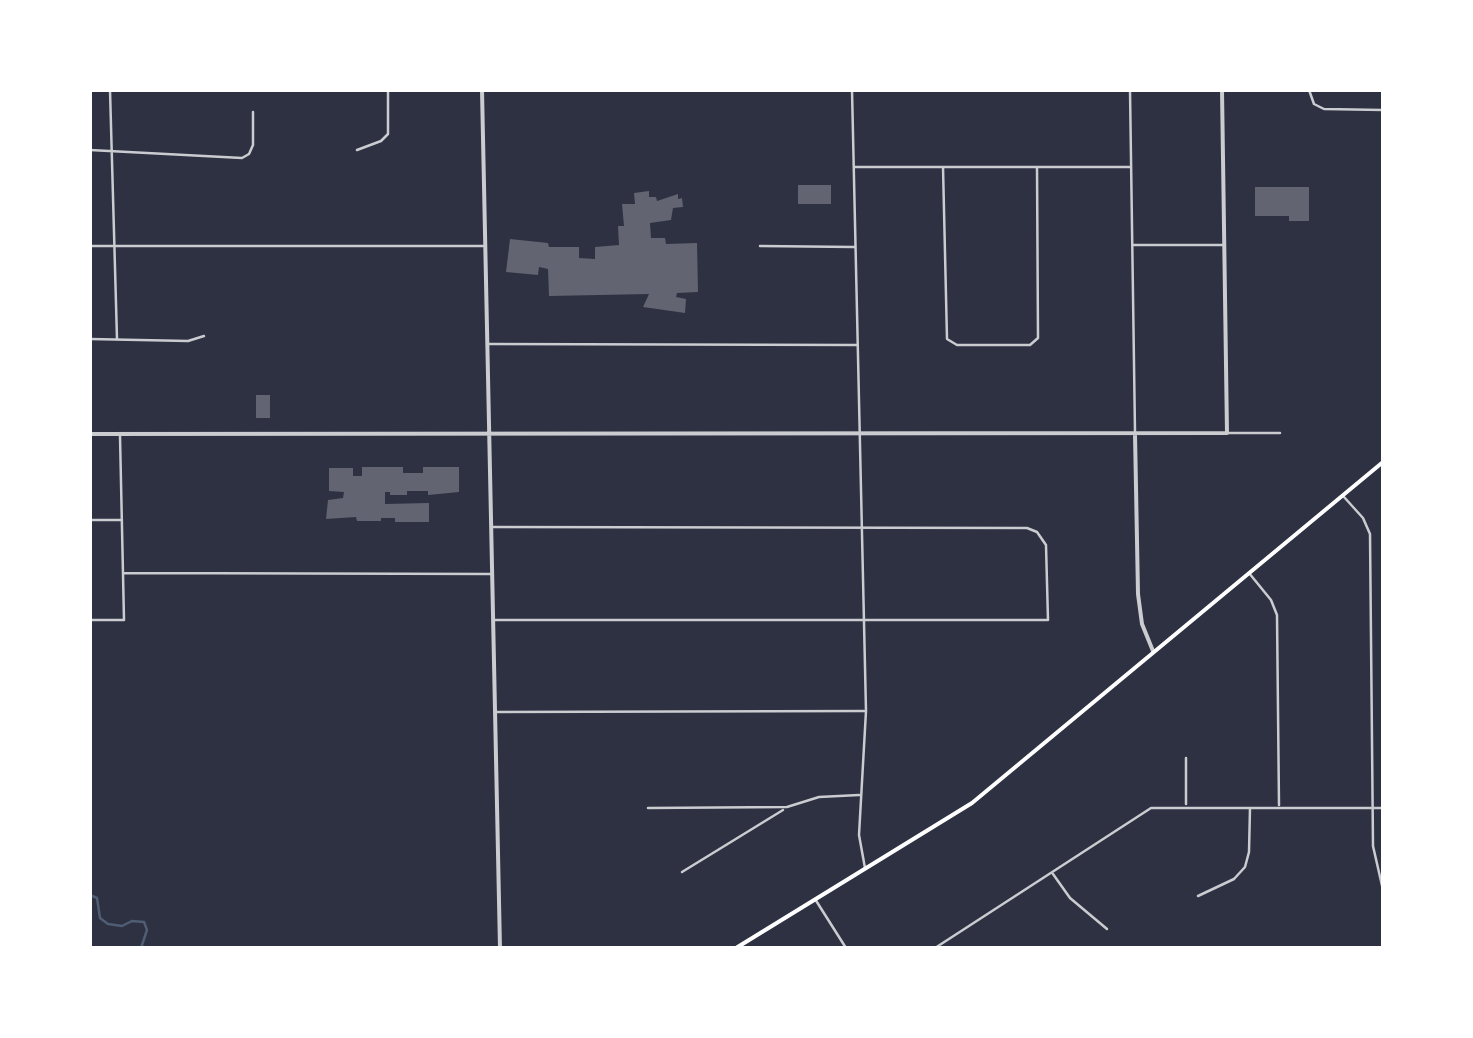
<!DOCTYPE html>
<style>
body{margin:0}
#map{position:relative;width:1473px;height:1038px;overflow:hidden;background:#2d3142;font-family:Jost,sans-serif}
canvas{display:block}
.frame{position:absolute;inset:0;border:92px solid #fff;pointer-events:none}
</style>
<div id="map">
<canvas width="1473" height="1038"></canvas>
<div class="frame"></div>
</div>
<script>
const context = document.querySelector('canvas').getContext('2d');
context.lineJoin = 'round';
function toPath(rows) {
  const path = new Path2D();
  for (const r of rows) {
    path.moveTo(r[0], r[1]);
    for (let i = 2; i < r.length; i += 2) path.lineTo(r[i], r[i + 1]);
  }
  return path;
}
function strokePath(path, color, width, dash) {
  context.strokeStyle = color;
  context.lineWidth = width;
  context.lineCap = dash ? 'butt' : 'round';
  context.setLineDash(dash || []);
  context.stroke(path);
}
function fill(path, color) {
  context.fillStyle = color;
  context.fill(path, 'evenodd');
}
strokePath(toPath([
 [90,895,97,898,100,918,108,924,122,926,132,921,144,922,147,930,141,948]
]), '#4f5d75', 2.5);
fill(toPath([
 [798,185,831,185,831,204,798,204],
 [1255,187,1309,187,1309,221,1289,221,1289,216,1255,216],
 [649,191,649,197,656,197,657,201,678,194,678,199,682,198,683,207,673,208,671,220,650,223,651,238,665,238,666,244,697,243,698,292,677,293,676,297,686,299,685,313,643,307,649,294,549,296,548,269,539,267,538,275,506,272,510,239,548,243,549,247,579,247,579,258,595,259,595,247,619,245,618,226,624,226,622,204,635,204,634,193],
 [256,395,270,395,270,418,256,418],
 [362,467,403,467,403,473,423,473,423,467,459,467,459,492,428,495,428,491,407,491,407,495,390,495,390,492,385,492,385,504,429,503,429,522,395,522,395,518,381,518,381,521,357,521,356,517,326,519,328,500,343,498,344,492,329,491,329,468,353,468,353,476,362,476]
]), '#626471');
strokePath(toPath([
 [110,90,117,339],
 [852,90,866,711,859,835,865,868],
 [1130,90,1135,432],
 [1309,90,1314,104,1324,109,1383,110],
 [90,150,242,158,249,154,253,145,253,112],
 [357,150,381,141,388,134,388,90],
 [854,167,1129,167],
 [943,167,947,339,957,345,1030,345,1038,338,1037,167],
 [1134,245,1224,245],
 [90,246,483,246],
 [760,246,854,247],
 [90,339,188,341,204,336],
 [489,344,856,345],
 [1227,433,1280,433],
 [1344,497,1363,518,1370,534,1373,846,1383,890],
 [90,520,122,520],
 [493,527,1027,528,1037,532,1046,545,1048,620,494,620],
 [124,573,492,574],
 [1249,573,1271,600,1277,615,1279,805],
 [90,620,124,620,120,436],
 [497,712,864,711],
 [1186,804,1186,758],
 [648,808,787,807,819,797,859,795],
 [682,872,783,810],
 [1053,874,1070,898,1107,929],
 [1198,896,1234,879,1245,867,1249,852,1250,808],
 [815,899,846,948],
 [935,948,1151,808,1383,808]
]), '#caccd0', 2.5);
strokePath(toPath([
 [482,90,500,948],
 [90,434,1227,433,1222,90],
 [1135,434,1138,594,1142,624,1153,651]
]), '#caccd0', 4);
strokePath(toPath([
 [736,948,972,803,1383,462]
]), '#fff', 4);
</script>
